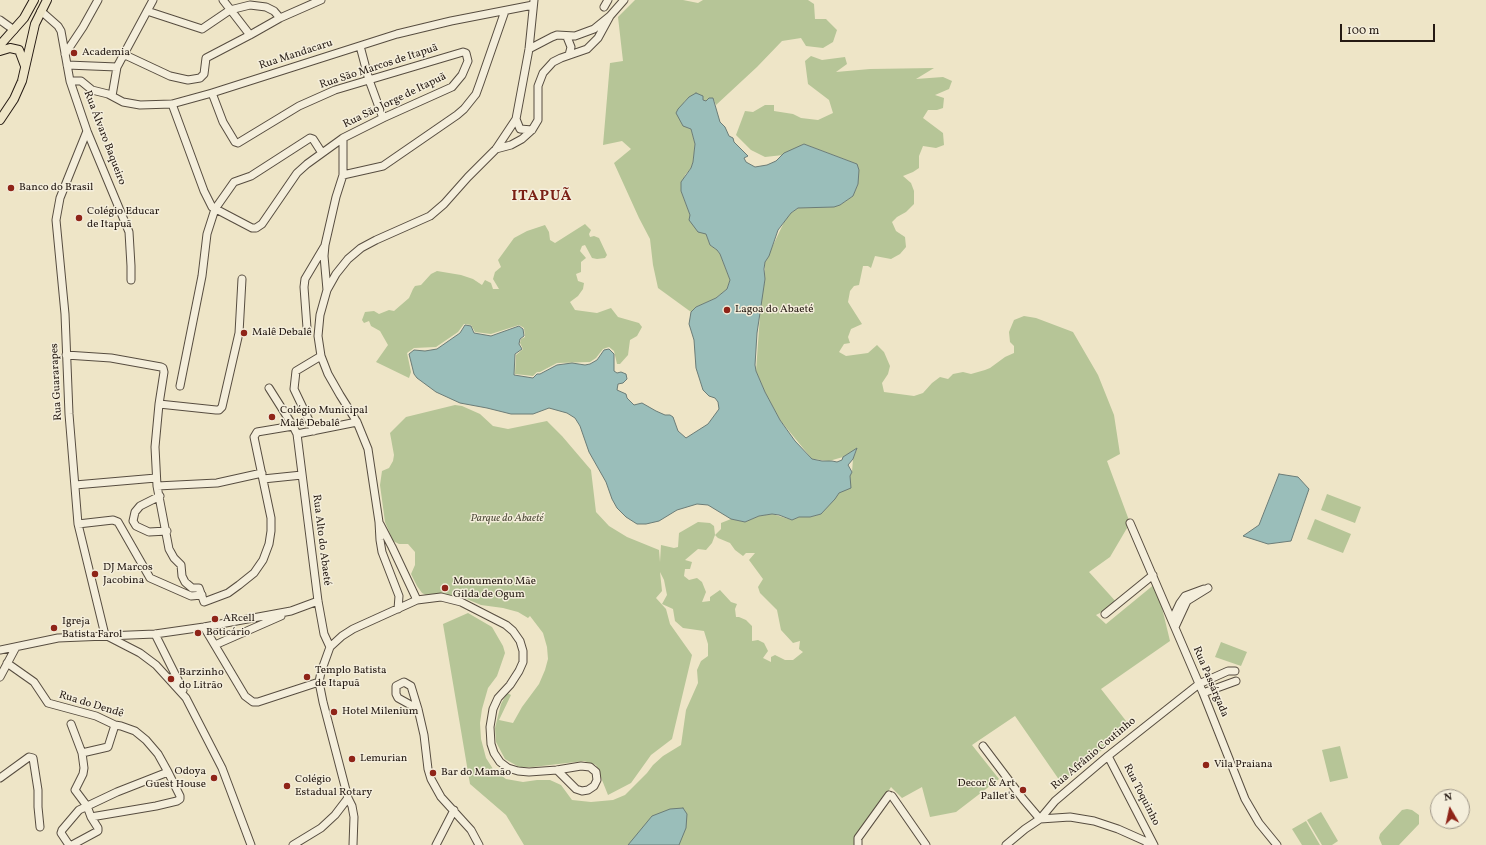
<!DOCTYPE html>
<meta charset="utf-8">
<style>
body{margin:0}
#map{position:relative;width:1486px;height:845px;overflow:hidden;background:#eee5c7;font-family:Vollkorn,serif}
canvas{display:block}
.north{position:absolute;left:1430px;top:789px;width:40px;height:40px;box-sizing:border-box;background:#f4eedb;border:1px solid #a1998b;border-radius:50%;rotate:351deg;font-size:11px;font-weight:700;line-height:16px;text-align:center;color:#251a13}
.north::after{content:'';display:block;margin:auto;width:14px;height:18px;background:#8f2418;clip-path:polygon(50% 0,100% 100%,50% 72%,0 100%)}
.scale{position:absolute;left:1340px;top:24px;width:95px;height:18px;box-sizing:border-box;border:2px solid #251a13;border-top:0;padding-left:5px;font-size:12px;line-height:14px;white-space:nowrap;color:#251a13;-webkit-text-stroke:3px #f4eedb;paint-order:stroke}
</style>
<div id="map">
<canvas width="1486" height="845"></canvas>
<div class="north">N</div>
<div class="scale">100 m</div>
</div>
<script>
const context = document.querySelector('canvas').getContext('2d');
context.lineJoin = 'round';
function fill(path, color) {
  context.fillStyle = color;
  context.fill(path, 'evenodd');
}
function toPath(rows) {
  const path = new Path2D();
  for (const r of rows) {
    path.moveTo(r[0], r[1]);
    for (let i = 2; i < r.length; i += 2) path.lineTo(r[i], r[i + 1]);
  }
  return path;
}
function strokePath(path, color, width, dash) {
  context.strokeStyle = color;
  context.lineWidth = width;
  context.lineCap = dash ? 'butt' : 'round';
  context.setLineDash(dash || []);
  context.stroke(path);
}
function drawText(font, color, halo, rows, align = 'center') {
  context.font = font + ' Vollkorn,serif';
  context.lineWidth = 3;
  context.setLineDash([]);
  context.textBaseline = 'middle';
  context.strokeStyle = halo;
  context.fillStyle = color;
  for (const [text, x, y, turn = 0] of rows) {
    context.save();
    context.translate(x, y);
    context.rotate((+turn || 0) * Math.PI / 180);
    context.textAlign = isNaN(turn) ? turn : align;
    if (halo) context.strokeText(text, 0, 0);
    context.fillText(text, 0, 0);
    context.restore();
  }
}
fill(toPath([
 [635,0,683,0,698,3,703,0,808,0,814,4,815,19,826,19,837,30,833,42,823,48,806,46,801,38,782,41,757,67,716,105,713,98,706,101,703,100,703,96,689,97,684,102,686,126,691,129,695,144,693,162,691,168,685,175,681,191,690,215,706,234,710,245,717,250,720,254,730,280,727,289,716,298,696,307,691,312,658,288,653,265,650,239,639,218,614,163,631,149,622,141,603,145,610,63,623,61,618,17],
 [811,56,822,60,845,57,847,64,836,72,870,69,934,68,916,79,943,77,952,81,949,89,935,95,944,98,943,108,937,110,928,110,923,118,943,133,944,145,936,148,923,146,919,156,919,168,913,172,903,176,911,183,914,191,914,204,906,212,897,217,892,222,896,231,905,237,906,247,900,254,891,259,875,256,871,268,868,266,863,266,859,285,854,286,850,291,848,302,862,324,851,329,848,337,850,343,844,344,839,352,846,356,868,353,877,345,884,352,890,366,888,374,882,383,884,392,914,396,923,393,932,383,940,377,948,379,953,374,963,372,971,374,985,370,990,368,1005,357,1014,353,1014,346,1010,342,1009,332,1014,320,1024,316,1036,318,1073,332,1098,375,1114,415,1120,454,1107,461,1130,523,1110,557,1089,572,1118,604,1096,615,1106,624,1156,583,1170,641,1101,689,1130,726,1062,784,1015,716,972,745,999,779,956,812,930,817,922,787,902,798,891,787,858,838,858,845,524,845,506,815,470,784,443,624,468,613,492,627,503,646,505,653,497,676,488,688,482,709,480,723,481,739,486,758,493,769,506,779,523,782,537,780,550,780,561,785,572,800,591,802,613,800,625,795,647,773,653,765,663,756,681,745,686,710,698,683,697,670,701,661,708,656,708,644,704,631,683,628,675,621,673,609,662,604,667,595,664,580,660,572,662,591,656,598,666,609,670,624,692,655,672,739,651,755,631,783,608,795,596,765,584,761,533,767,519,767,505,759,496,742,495,728,501,704,507,693,511,695,499,720,513,723,522,707,539,684,545,670,548,659,547,647,543,633,530,616,528,618,518,612,503,608,481,605,457,595,426,595,422,593,417,586,411,574,415,565,415,552,408,544,399,544,393,541,385,522,380,485,382,471,389,468,393,461,394,455,390,433,406,417,455,405,462,406,480,414,493,426,508,429,547,421,562,436,591,470,596,512,609,526,627,537,659,550,660,562,661,545,674,548,678,547,679,533,698,522,710,523,714,526,715,535,721,529,721,523,731,519,745,522,759,516,772,514,792,520,799,517,810,517,821,514,834,499,852,472,853,459,857,449,843,457,829,461,812,459,780,420,765,392,756,371,761,301,765,279,765,262,786,218,791,213,798,208,840,205,853,196,858,184,857,164,804,144,783,155,765,157,751,150,736,135,745,111,753,112,765,105,774,105,774,111,793,114,801,118,818,120,833,113,829,100,808,84,805,61],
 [715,535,718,538,730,543,735,550,743,556,746,553,755,553,749,560,763,579,758,587,760,593,777,610,781,630,793,643,800,641,799,649,803,652,793,660,785,660,775,655,771,657,771,662,763,658,768,651,764,643,758,640,752,641,752,626,746,620,739,617,736,617,735,609,737,604,731,602,720,590,710,597,710,601,702,602,706,592,702,582,697,578,689,580,684,576,685,569,690,569,692,562,685,560,698,549,706,550,712,543],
 [585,224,591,230,589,234,590,237,594,236,599,238,607,255,605,258,597,259,592,258,585,245,582,246,580,251,586,258,581,262,581,272,576,274,578,281,584,283,583,289,578,296,570,302,575,310,597,313,611,308,618,317,639,323,642,327,637,336,630,340,628,355,620,364,617,364,614,351,609,347,603,349,596,358,590,362,557,363,540,372,537,372,533,376,515,374,516,355,523,349,520,343,521,339,525,337,524,328,519,325,491,334,475,332,471,325,464,324,458,332,436,347,414,348,407,353,411,372,409,378,376,362,388,345,380,331,371,326,369,321,364,323,362,320,365,312,374,311,379,314,389,310,394,311,409,298,413,289,415,286,421,285,431,274,437,271,461,275,473,279,482,285,485,280,491,283,493,289,499,289,493,279,495,272,501,267,498,260,514,238,527,231,545,225,549,232,550,240,555,243],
 [1327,494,1361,507,1355,523,1321,510],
 [1315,519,1351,534,1343,553,1307,539],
 [1221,642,1247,652,1241,666,1215,657],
 [1340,746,1348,778,1330,782,1322,750],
 [1407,809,1412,810,1419,815,1419,824,1399,845,1382,845,1379,838,1380,834,1402,810],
 [1321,812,1338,841,1332,845,1322,845,1307,820],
 [1306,821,1320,845,1302,845,1292,829]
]), '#b6c597');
const water = toPath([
 [696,93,703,96,703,100,706,101,709,98,713,98,720,122,725,127,729,136,733,138,734,142,748,156,744,158,746,162,755,167,767,165,776,161,784,153,804,144,857,164,859,170,858,184,853,196,840,205,834,207,798,208,791,213,778,230,769,256,765,262,764,269,765,279,757,333,755,365,756,371,765,392,780,420,795,441,812,459,822,461,832,461,837,462,842,460,843,457,857,448,853,459,848,465,852,472,850,476,851,488,839,493,835,499,821,514,810,517,799,517,792,520,779,515,772,514,759,516,745,522,731,519,708,505,697,504,677,510,659,521,646,524,637,524,626,517,617,508,612,499,606,482,589,452,580,426,575,418,567,413,549,408,533,414,511,414,487,408,460,403,436,392,417,378,414,374,409,354,414,350,425,351,437,349,460,333,465,325,471,326,474,333,491,336,519,326,523,329,524,336,520,339,519,344,522,349,515,354,514,375,533,378,537,374,540,374,557,365,572,363,585,365,590,364,597,360,604,350,609,349,614,354,614,371,617,373,621,372,626,374,627,379,623,383,618,384,617,390,626,394,627,398,634,405,642,403,656,411,665,415,670,415,673,417,678,431,686,438,708,424,719,409,718,402,715,398,709,396,703,390,696,368,694,340,689,324,691,312,696,307,716,298,727,289,730,280,720,254,717,250,710,245,706,234,698,232,689,220,690,215,681,191,681,182,691,168,693,162,695,144,691,129,683,126,676,113,678,109,689,97,696,93],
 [1279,474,1298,477,1309,489,1291,541,1268,544,1243,536,1259,525,1279,474],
 [683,808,687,814,686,828,679,845,628,845,652,816,670,809,683,808]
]);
fill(water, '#9abeba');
strokePath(water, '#6b7c77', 1);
const minor = toPath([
 [223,0,250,35],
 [604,7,608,0],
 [41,11,58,26,61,31,70,81,87,131,129,232,131,266,131,280],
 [147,11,202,29,230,10,250,5,266,7,274,11,280,18],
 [0,20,14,30],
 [567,37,571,47,569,55],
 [360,46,369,80,383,118],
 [529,49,552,37,557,35,575,36,594,29,610,16,624,0],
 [65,54,83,27,98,0],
 [123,54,170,76,188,80,200,78,204,74,206,58,250,35,280,18,321,0],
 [67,65,117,67],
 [70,81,81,81,92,90,108,94,123,102,140,105,172,104,212,93,397,34,451,21,533,5],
 [112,96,117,67,153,0],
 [172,104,204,191,212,207,252,228,256,228,262,224,297,173,307,164,343,138,383,118,452,87,462,75,468,61,466,53,463,52,335,90,299,106,238,143,235,142,223,122,212,93],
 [516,119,520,129,532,130],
 [87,131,60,198,56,220,65,314,69,414,78,524,105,635],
 [496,149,511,145,522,139,532,130,538,120,538,86,543,73,553,62,561,58,587,49,598,38,610,16],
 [343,175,383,166,457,115,464,109,476,94,480,83,505,11],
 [327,290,324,256,325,245,336,197,343,175,343,138],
 [307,328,304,287,305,279,324,247],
 [66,355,111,358,161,367,163,368,164,372,159,404,155,447,157,486,169,549,174,558,181,565,182,576,185,582,192,588,199,588,204,602,228,593,239,585,254,573,263,560,269,544,271,531,271,518,254,437,257,432,293,426,297,434,318,601,324,634,330,647],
 [180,386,202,276,207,234,215,209,234,182,251,176,310,138,313,139,322,153],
 [269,388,293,426],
 [159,404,216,410,219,410,222,407,239,333,242,279],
 [314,431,294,389,296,371,321,356],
 [297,434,357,422],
 [263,479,302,475],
 [75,485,156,478],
 [157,486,217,483,262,473],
 [160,496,140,506,135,512,133,521,136,526,149,532,167,531],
 [1130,523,1203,693,1245,799,1259,823,1277,845],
 [78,524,113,520,118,522,150,578,191,596,202,595],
 [380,524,392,547,417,600],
 [398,609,399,596,382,552,380,540,379,522,368,449,357,422,340,395,328,374,321,356,318,336,320,315,327,290,336,274,348,259,361,248,376,240,430,216,444,204,468,177,496,149,516,119,529,49,534,0],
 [1105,614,1153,575],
 [1172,620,1180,603,1185,596,1204,589],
 [204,627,245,696,253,702,258,702,319,682],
 [1175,627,1187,601,1208,588],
 [155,634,183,690],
 [107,636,140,653,156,665,186,698,222,768,251,845],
 [215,645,281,616],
 [0,650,58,638,155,634,204,627,291,611,318,601],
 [7,663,34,682,48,703,96,716,115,725,121,726,135,731,146,740,158,754,168,772,180,796,180,799,177,801,156,806,91,817,87,806,75,790,83,774,84,768,82,753,71,724],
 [0,677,16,647],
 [1203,693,1236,681],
 [418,709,398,698,396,694,396,686,404,682,411,686,418,709,424,735,428,769,431,779,441,797,471,830,479,845],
 [983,746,1023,799,1040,819],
 [82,753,108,747,115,725],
 [1108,756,1154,845],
 [0,778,29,757,33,758,38,790,38,807,40,827],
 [892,796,926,845],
 [1040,819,1070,817,1094,821,1118,829,1145,841,1149,845],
 [69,845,61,833,62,830,79,810,117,792,168,772],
 [72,845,98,831,98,828,91,817],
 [293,845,321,828,335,815,348,798],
 [353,845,354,817,352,806,348,798,323,702,319,682,321,672,330,647,342,636,353,629,417,600,441,597,461,602,506,625,513,631,520,641,523,651,523,662,519,671,510,685,498,698,493,709,490,727,491,744,494,753,500,762,508,768,518,771,529,772,557,770,581,766,590,767,596,772,597,780,594,786,588,790,582,791,576,789,557,770],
 [436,845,454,810],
 [858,845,858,838,889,795],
 [1006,845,1025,829,1040,819,1055,801,1108,756,1199,684,1228,671,1235,671]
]);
const major = toPath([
 [0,45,24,18,34,0],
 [0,51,10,48,19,50,25,66],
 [0,120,14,99,22,81,35,24,47,0]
]);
strokePath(minor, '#574d40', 9);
strokePath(major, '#251a13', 10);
strokePath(minor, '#f4eedb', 7);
strokePath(major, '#eee5c7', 8);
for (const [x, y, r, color] of [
 [74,53,4,"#8f2418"],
 [11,188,4,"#8f2418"],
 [79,218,4,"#8f2418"],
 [727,310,4,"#8f2418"],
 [244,333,4,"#8f2418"],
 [272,417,4,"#8f2418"],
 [95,574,4,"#8f2418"],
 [445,588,4,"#8f2418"],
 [215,619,4,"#8f2418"],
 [54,628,4,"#8f2418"],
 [198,633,4,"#8f2418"],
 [307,677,4,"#8f2418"],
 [171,679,4,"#8f2418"],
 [334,712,4,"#8f2418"],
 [352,759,4,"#8f2418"],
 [1206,765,4,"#8f2418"],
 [433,773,4,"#8f2418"],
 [214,778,4,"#8f2418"],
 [287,786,4,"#8f2418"],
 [1023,790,4,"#8f2418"]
]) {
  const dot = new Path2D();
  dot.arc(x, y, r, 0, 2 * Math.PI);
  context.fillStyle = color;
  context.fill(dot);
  strokePath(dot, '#f4eedb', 1.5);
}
drawText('11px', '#251a13', '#f4eedb', [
 ["Academia",82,53],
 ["Banco do Brasil",19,188],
 ["Colégio Educar",87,212],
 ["de Itapuã",87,225],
 ["Lagoa do Abaeté",735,310],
 ["Malê Debalê",252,333],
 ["Colégio Municipal",280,411],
 ["Malê Debalê",280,424],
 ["DJ Marcos",103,568],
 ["Jacobina",103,581],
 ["Monumento Mãe",453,582],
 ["Gilda de Ogum",453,595],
 ["ARcell",223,619],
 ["Igreja",62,622],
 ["Batista Farol",62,635],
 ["Boticário",206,633],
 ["Templo Batista",315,671],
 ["de Itapuã",315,684],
 ["Barzinho",179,673],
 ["do Litrão",179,686],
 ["Hotel Milenium",342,712],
 ["Lemurian",360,759],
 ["Vila Praiana",1214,765],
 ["Odoya",206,772,"right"],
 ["Guest House",206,785,"right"],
 ["Bar do Mamão",441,773],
 ["Colégio",295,780],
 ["Estadual Rotary",295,793],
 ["Decor & Art",1015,784,"right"],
 ["Pallet's",1015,797,"right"]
], 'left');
drawText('11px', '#251a13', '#f4eedb', [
 ["Rua Mandacaru",296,55,-18],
 ["Rua São Marcos de Itapuã",379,67,-18],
 ["Rua São Jorge de Itapuã",395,101,-26],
 ["Rua Álvaro Baqueiro",104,138,69],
 ["Rua Guararapes",57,382,-93],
 ["Rua Alto do Abaeté",321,540,83],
 ["Rua Passárgada",1210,682,67],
 ["Rua do Dendê",91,705,17],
 ["Rua Afrânio Coutinho",1094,754,-40],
 ["Rua Toquinho",1141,795,63]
]);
drawText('italic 11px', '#504d3b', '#f4eedb', [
 ["Parque do Abaeté",507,519]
]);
context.letterSpacing = '1px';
drawText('bold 15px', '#7a1f14', '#f4eedb', [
 ["ITAPUÃ",542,197]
]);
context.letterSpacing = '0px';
</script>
